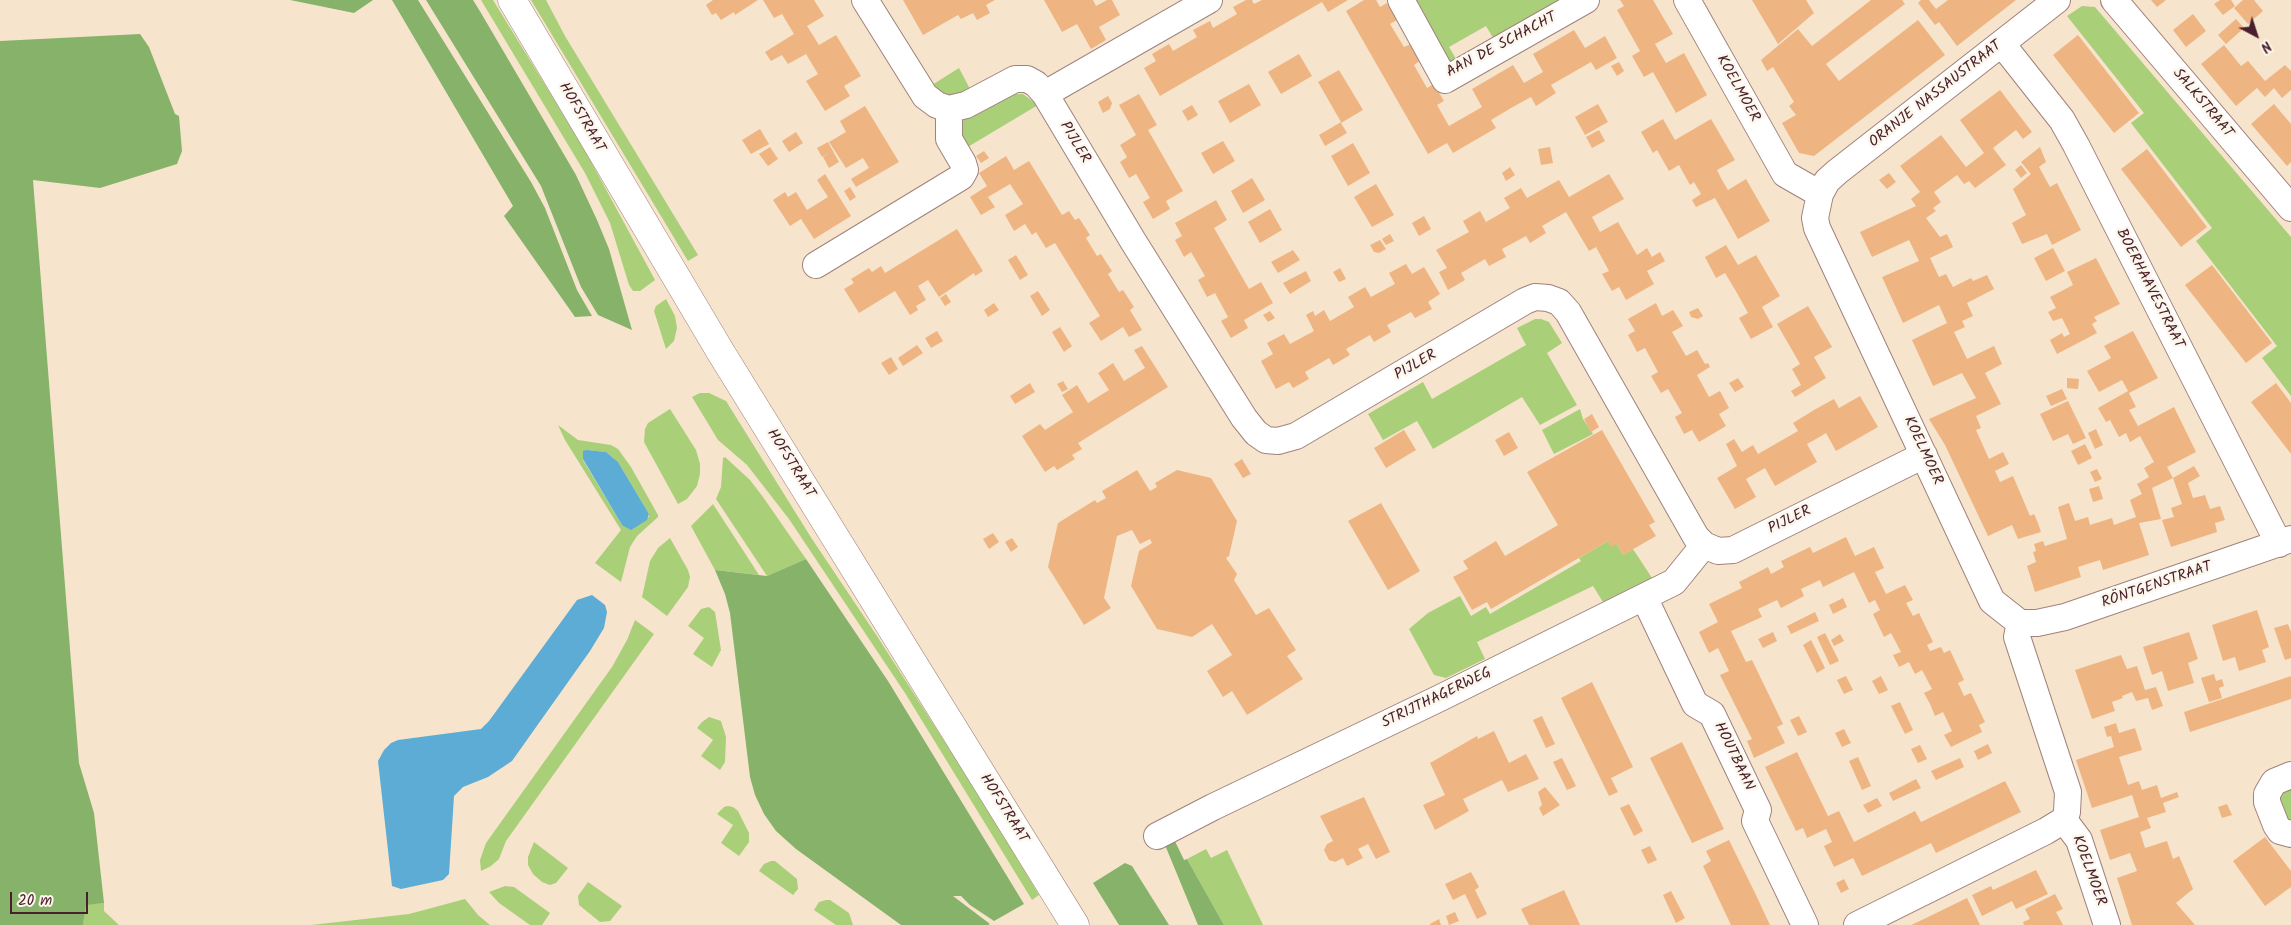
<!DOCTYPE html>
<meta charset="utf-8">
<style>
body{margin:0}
#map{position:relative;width:2291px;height:925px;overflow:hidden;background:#f7e4cd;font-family:Kalam,sans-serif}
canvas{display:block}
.north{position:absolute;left:2231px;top:10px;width:50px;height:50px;-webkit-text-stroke:4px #fbf7ec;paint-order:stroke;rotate:140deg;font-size:14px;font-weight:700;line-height:20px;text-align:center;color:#4a1f2b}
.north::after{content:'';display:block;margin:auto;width:18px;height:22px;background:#4a1f2b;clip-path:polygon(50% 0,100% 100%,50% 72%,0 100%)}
.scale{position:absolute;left:10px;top:892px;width:78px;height:22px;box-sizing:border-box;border:2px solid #4a1f2b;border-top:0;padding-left:6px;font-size:15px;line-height:18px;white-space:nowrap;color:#4a1f2b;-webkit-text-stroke:4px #fbf7ec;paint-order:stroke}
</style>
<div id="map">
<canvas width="2291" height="925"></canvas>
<div class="north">N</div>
<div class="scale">20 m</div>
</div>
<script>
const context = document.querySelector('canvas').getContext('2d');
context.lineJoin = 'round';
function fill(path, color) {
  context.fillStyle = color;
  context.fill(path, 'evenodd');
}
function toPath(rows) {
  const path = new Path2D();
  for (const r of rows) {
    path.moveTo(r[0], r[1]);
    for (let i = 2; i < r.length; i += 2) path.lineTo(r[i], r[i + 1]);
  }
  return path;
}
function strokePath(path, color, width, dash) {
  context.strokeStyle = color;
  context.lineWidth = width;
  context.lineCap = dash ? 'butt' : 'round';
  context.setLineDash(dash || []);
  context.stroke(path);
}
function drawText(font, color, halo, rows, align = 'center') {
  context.font = font + ' Kalam,sans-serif';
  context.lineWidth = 5;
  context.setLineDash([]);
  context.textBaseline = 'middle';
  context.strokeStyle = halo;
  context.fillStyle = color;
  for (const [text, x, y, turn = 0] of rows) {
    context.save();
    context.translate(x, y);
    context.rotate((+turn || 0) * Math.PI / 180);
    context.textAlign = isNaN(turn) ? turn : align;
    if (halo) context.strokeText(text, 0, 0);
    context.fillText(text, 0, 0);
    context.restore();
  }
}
fill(toPath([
 [481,0,493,0,582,145,655,280,640,291,633,291,629,285,610,223,585,173],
 [531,0,546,0,565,36,698,255,688,261],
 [1409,0,1570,0,1496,43,1486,26,1449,47,1459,64,1448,70],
 [2082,6,2095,7,2291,237,2291,396,2262,358,2277,346,2196,241,2212,228,2131,123,2144,113,2067,16],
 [959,68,970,89,960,94,949,95,943,94,932,85],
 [1012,94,1023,94,1038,105,966,148,957,134,960,118],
 [666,299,675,316,677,328,674,341,666,349,654,311,656,306],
 [1535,319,1541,319,1549,322,1562,343,1547,353,1577,405,1540,425,1522,397,1433,449,1417,421,1383,440,1368,414,1423,382,1432,399,1526,345,1517,328],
 [700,393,709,393,726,401,812,539,877,636,989,811,1039,895,1032,900,905,693,789,519,747,465,718,440,692,397],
 [670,409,696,450,700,464,700,474,697,486,687,499,678,504,644,442,645,429,648,423],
 [1580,409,1583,419,1593,434,1554,454,1542,430],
 [558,425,578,440,611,445,618,449,631,467,658,515,658,517,637,536,630,547,621,582,595,563,621,530,565,440],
 [587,450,606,452,618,462,649,514,649,517,622,525,583,460],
 [725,457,750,480,763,497,806,559,767,576,716,499,721,487,723,458],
 [713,504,759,575,715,570,691,526],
 [670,538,688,570,690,577,688,587,667,616,642,597,650,561,658,548],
 [1608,541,1617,544,1623,555,1633,549,1652,578,1603,602,1593,586,1477,642,1485,659,1446,678,1434,675,1409,629,1428,613,1460,596,1471,616,1486,607,1490,614,1581,561,1579,558],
 [709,607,715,612,721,650,712,667,693,654,704,638,688,626,701,609],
 [635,620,654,634,506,841,499,859,491,866,481,871,480,860,486,843,612,667,627,640],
 [709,717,721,721,726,737,725,762,720,770,701,756,713,740,697,728,702,722],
 [2291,784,2291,823,2288,822,2277,793],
 [728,806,733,807,738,811,749,833,749,842,739,856,721,843,733,825,717,814,724,807],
 [534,842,568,868,556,883,550,885,542,882,533,874,528,865,528,857],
 [1206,849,1211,858,1227,850,1263,925,1224,925,1187,859],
 [771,861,775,861,797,879,798,889,793,895,759,871,764,864],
 [588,882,622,906,610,921,600,922,579,905,578,896],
 [505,886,514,887,550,913,542,925,530,925,499,903,489,892],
 [465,899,478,915,490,925,311,925,409,914],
 [826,900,830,900,849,913,853,925,836,925,814,910,819,902],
 [104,903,104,911,119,925,83,925,85,904]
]), '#a9cf79');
fill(toPath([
 [290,0,373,0,354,13],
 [392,0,418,0,531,182,545,208,577,290,592,316,575,317,504,216,513,206],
 [426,0,473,0,481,13,576,175,597,220,609,249,632,330,598,315,581,287,541,186],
 [140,34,149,47,175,114,179,116,182,151,177,164,100,188,33,180,79,763,94,813,104,903,86,905,83,925,0,925,0,41],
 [806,559,888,681,1024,904,994,921,970,905,961,896,953,896,990,924,988,925,901,925,796,849,776,831,764,814,755,795,750,777,730,613,725,594,715,570,767,576],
 [1171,833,1184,860,1187,859,1224,925,1198,925,1165,845],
 [1125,863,1132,866,1169,925,1119,925,1093,883]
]), '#86b269');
fill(toPath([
 [587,450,606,452,618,462,649,514,647,520,631,530,622,525,583,459,583,451],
 [592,595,605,605,607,612,604,628,590,651,512,761,488,777,463,787,454,796,449,874,443,880,401,889,392,886,378,761,384,750,391,743,398,740,481,729,489,721,577,600]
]), '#5cacd6');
fill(toPath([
 [713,0,758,0,735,15,734,12,721,20,716,13,712,15,706,5],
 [763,0,814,0,824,16,807,26,819,45,836,35,861,76,844,86,850,96,825,111,806,81,818,74,806,54,788,64,782,55,771,61,765,52,794,34,782,14,774,18],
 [903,0,995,0,986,5,990,13,977,20,973,13,961,19,958,15,923,35],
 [1044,0,1093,0,1096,6,1107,0,1112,0,1120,15,1099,27,1106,40,1091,49,1077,24,1062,32],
 [1246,0,1252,0,1254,4,1262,0,1348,0,1328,12,1322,2,1160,96,1144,68,1156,61,1152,54,1169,44,1173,51,1197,37,1193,30,1210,21,1213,28,1237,14,1233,7],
 [1364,0,1376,0,1380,7,1387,3,1397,20,1390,24,1404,47,1411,44,1421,60,1414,65,1427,88,1434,84,1444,101,1437,105,1449,126,1482,107,1472,89,1513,65,1524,83,1543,72,1533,54,1574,30,1585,48,1605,36,1617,58,1596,70,1591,62,1551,85,1556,93,1536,106,1531,97,1511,108,1491,120,1496,128,1453,153,1447,143,1428,154,1346,11],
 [1620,0,1653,0,1673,34,1655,44,1666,63,1684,53,1707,95,1676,113,1653,72,1644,77,1632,56,1640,51,1617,10,1624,6],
 [1752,0,1806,0,1814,13,1778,44],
 [1871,0,1902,0,1905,4,1826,64,1839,81,1918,20,1945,55,1814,156,1799,153,1782,123,1796,115,1789,106,1794,102,1773,67,1767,71,1761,60,1798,29,1812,46],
 [1921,0,1929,0,1936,9,1948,0,2016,0,1957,46,1939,22,1935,25,1918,3],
 [2151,0,2166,0,2157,7],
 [2220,0,2231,0,2235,6,2223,15,2214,4],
 [2243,0,2254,0,2263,11,2248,24,2234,8],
 [2193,14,2206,31,2186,47,2173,30],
 [2236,19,2244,28,2226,44,2218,35],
 [2078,35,2139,113,2114,133,2053,55],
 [2224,45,2241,66,2248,61,2265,81,2285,65,2291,71,2291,90,2282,98,2274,88,2265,97,2257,88,2236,106,2201,64],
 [1299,54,1312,76,1281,94,1268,72],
 [1619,62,1624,71,1617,76,1611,66],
 [1339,70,1363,110,1341,123,1347,133,1325,146,1319,135,1341,122,1318,82],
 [1249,84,1261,105,1230,123,1218,101],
 [2000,90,2032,132,2023,139,2016,130,1993,148,2006,165,1975,188,1969,181,1964,184,1957,175,1934,192,1941,202,1933,208,1936,211,1926,218,1940,237,1947,234,1953,247,1930,258,1939,277,1946,274,1953,287,1971,278,1973,281,1987,275,1994,289,1967,303,1973,316,1962,321,1965,327,1954,332,1967,359,1994,346,2002,364,1985,373,2001,404,1976,416,1981,428,1976,430,1989,459,2003,452,2009,464,1995,471,2000,482,2013,476,2030,516,2034,514,2038,523,2041,532,2018,539,2012,525,1988,536,1945,445,1929,419,1976,398,1962,373,1933,386,1912,340,1947,323,1939,305,1903,323,1882,277,1919,261,1909,240,1872,257,1860,232,1916,206,1911,199,1920,192,1900,166,1941,135,1966,167,1984,153,1960,120],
 [1139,94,1157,125,1148,130,1183,191,1166,201,1170,209,1153,219,1143,202,1150,198,1136,174,1129,178,1120,162,1127,157,1120,145,1136,135,1119,105],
 [1108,96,1112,103,1110,109,1103,113,1098,102],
 [1598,104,1608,122,1585,135,1575,117],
 [2274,104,2291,124,2291,162,2287,166,2251,124],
 [1192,105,1198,115,1188,121,1182,111],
 [865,106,899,162,856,187,851,179,869,168,863,158,846,168,829,142,846,132,840,121],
 [1663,119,1675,140,1711,119,1735,160,1717,170,1722,180,1728,190,1746,179,1770,221,1738,239,1715,198,1696,207,1692,200,1701,194,1694,182,1690,185,1679,165,1669,171,1657,150,1653,153,1641,132],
 [760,129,769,144,751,154,742,140],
 [1599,130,1605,141,1592,148,1586,137],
 [796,132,803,143,789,152,782,141],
 [1223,141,1235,161,1213,174,1201,153],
 [828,142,839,162,829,168,823,157,829,153,822,157,817,148],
 [1353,143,1370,173,1348,186,1331,156],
 [770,147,778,159,768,166,759,154],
 [1550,147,1553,163,1541,165,1538,149],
 [2040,147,2046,162,2039,167,2050,187,2057,183,2081,230,2052,245,2047,234,2022,244,2012,223,2026,215,2013,189,2031,174,2021,162],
 [2147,149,2207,227,2181,247,2121,169],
 [984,151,989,158,981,163,976,156],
 [1006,156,1014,170,1029,161,1062,215,1069,211,1075,220,1079,218,1090,235,1086,238,1097,256,1101,254,1106,262,1112,271,1108,274,1119,292,1123,290,1134,307,1130,310,1142,330,1129,337,1123,327,1101,341,1089,323,1100,316,1055,243,1046,248,1036,232,1032,235,1025,224,1014,231,1005,215,1023,204,1010,184,988,197,995,207,981,215,970,197,987,186,979,173],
 [2021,165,2027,173,2021,178,2015,170],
 [1510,167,1515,175,1506,181,1502,173],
 [1889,173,1896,182,1887,189,1879,180],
 [825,174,851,216,814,239,801,219,790,226,773,200,785,192,788,197,796,192,807,210,828,197,817,180],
 [1609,174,1624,199,1592,217,1600,232,1618,222,1637,255,1647,248,1652,257,1660,252,1665,261,1647,271,1654,284,1626,300,1619,287,1612,291,1602,274,1609,271,1596,247,1589,251,1566,212,1542,226,1546,233,1530,243,1526,236,1502,249,1506,257,1489,266,1485,259,1461,273,1465,280,1448,290,1439,272,1447,268,1436,250,1469,232,1463,221,1480,211,1486,222,1510,208,1504,198,1521,188,1527,198,1559,180,1569,197],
 [1252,178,1265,200,1243,213,1231,191],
 [1376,184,1394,215,1372,227,1354,197],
 [850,187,856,197,850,201,844,191],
 [1216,200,1227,220,1214,228,1249,289,1261,282,1273,303,1244,320,1248,328,1231,338,1221,321,1228,317,1215,293,1207,297,1198,280,1205,276,1191,252,1184,257,1175,240,1182,236,1175,223],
 [1270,209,1282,230,1260,243,1248,222],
 [1424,216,1431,229,1419,236,1412,223],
 [957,229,983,271,975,276,974,273,939,297,928,280,918,286,926,300,916,306,918,310,910,315,895,291,859,313,844,289,854,283,851,279,869,268,872,272,881,266,885,273],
 [1390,234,1394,241,1386,245,1382,239],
 [1380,240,1386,249,1379,253,1374,252,1370,245],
 [1726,245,1738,265,1756,255,1780,296,1762,307,1773,327,1751,339,1739,318,1748,313,1737,293,1725,273,1716,278,1705,257],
 [2053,248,2065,271,2046,281,2034,258],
 [1293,250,1300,260,1278,273,1271,262],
 [1016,255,1028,275,1020,280,1008,260],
 [2096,258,2120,304,2094,317,2097,321,2092,324,2097,333,2057,354,2050,340,2062,333,2064,337,2070,334,2062,318,2053,321,2048,312,2056,308,2050,297,2073,285,2067,272],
 [1406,264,1412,274,1424,267,1440,294,1428,302,1432,309,1415,318,1411,312,1387,325,1391,332,1374,342,1370,335,1346,349,1350,355,1333,365,1329,358,1305,372,1309,379,1293,388,1289,382,1276,389,1261,361,1273,354,1267,343,1284,334,1290,344,1314,331,1306,315,1313,311,1315,316,1324,310,1330,321,1354,307,1348,297,1365,287,1371,297,1395,284,1389,273],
 [2212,265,2272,343,2246,363,2185,285],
 [1340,268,1346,279,1339,282,1333,272],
 [1306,271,1311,281,1290,294,1283,283],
 [1038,291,1050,310,1042,316,1030,296],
 [946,294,951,302,945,306,940,298],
 [994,303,999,310,988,317,984,310],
 [1656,303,1662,316,1673,310,1683,326,1672,332,1686,356,1697,350,1705,364,1708,363,1710,367,1697,375,1709,397,1720,391,1729,408,1719,414,1726,426,1699,442,1692,430,1684,434,1675,417,1682,413,1668,389,1661,393,1651,376,1658,372,1645,348,1637,352,1628,335,1635,331,1628,319],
 [1808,306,1832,347,1814,357,1826,378,1795,397,1791,391,1801,385,1792,369,1800,364,1777,324],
 [1698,308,1703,316,1698,319,1691,317,1689,312],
 [1270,311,1275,318,1268,322,1263,315],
 [1060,327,1072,346,1064,352,1052,332],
 [937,331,943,341,931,348,925,338],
 [2133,331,2158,378,2129,393,2136,407,2129,410,2138,426,2174,407,2196,452,2167,467,2173,478,2152,488,2161,519,2139,523,2149,555,2103,570,2100,560,2078,567,2081,577,2035,592,2027,566,2036,562,2033,552,2036,551,2034,544,2043,541,2045,546,2067,539,2058,507,2069,503,2075,521,2088,517,2090,525,2112,518,2114,525,2136,517,2130,500,2142,494,2137,484,2149,477,2144,468,2154,462,2140,436,2130,442,2126,433,2119,437,2110,420,2106,422,2098,408,2128,391,2122,380,2099,392,2087,371,2111,358,2104,346],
 [917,345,923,353,903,366,898,358],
 [1142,346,1168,387,1078,443,1082,449,1072,455,1075,459,1057,470,1054,466,1045,472,1022,436,1040,424,1045,430,1073,412,1062,395,1077,385,1088,403,1109,390,1098,373,1113,363,1124,381,1145,368,1134,350],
 [891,357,898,369,889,375,881,363],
 [1738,378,1744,387,1735,392,1729,383],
 [2067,378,2079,379,2078,389,2067,388],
 [1063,381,1068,389,1062,392,1057,384],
 [1030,383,1035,392,1015,404,1010,396],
 [2276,383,2291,403,2291,454,2251,402],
 [2062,389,2067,399,2051,406,2046,396],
 [1860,396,1878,427,1836,451,1826,433,1816,439,1807,444,1817,462,1775,486,1765,468,1746,479,1756,497,1735,509,1717,478,1737,466,1726,444,1734,439,1742,452,1753,445,1758,454,1798,431,1793,423,1814,410,1834,399,1839,408],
 [2068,401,2086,438,2073,444,2068,434,2053,441,2040,414],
 [1592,414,1599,427,1591,432,1584,419],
 [2096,429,2103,445,2095,449,2088,433],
 [1404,430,1416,450,1386,468,1374,448],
 [1602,430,1655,522,1649,525,1656,536,1623,555,1617,544,1611,547,1608,541,1491,609,1487,602,1472,610,1453,577,1468,569,1463,561,1496,541,1505,556,1558,525,1527,472],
 [1509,432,1518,448,1504,456,1495,440],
 [2085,444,2092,458,2078,465,2071,451],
 [1242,459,1251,474,1243,478,1234,464],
 [2194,466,2200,476,2188,483,2193,498,2205,495,2210,509,2220,506,2225,520,2215,523,2217,532,2171,547,2162,520,2174,517,2171,508,2182,504,2173,478],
 [2097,469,2102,479,2095,482,2090,472],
 [1137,470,1150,491,1157,487,1155,483,1177,470,1211,478,1237,521,1229,556,1226,558,1237,574,1234,580,1256,615,1269,608,1296,650,1287,656,1303,679,1247,715,1232,691,1223,697,1207,671,1232,655,1212,624,1192,637,1157,629,1131,586,1139,551,1152,543,1150,539,1140,544,1132,530,1117,536,1104,598,1111,608,1084,625,1048,567,1058,523,1095,500,1097,503,1106,498,1102,491],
 [2099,486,2103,499,2093,502,2089,489],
 [1381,503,1420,571,1388,590,1348,521],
 [993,533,999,542,989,549,983,539],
 [1846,537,1855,556,1874,547,1884,568,1875,572,1886,594,1905,585,1913,600,1906,603,1913,616,1919,613,1933,642,1927,645,1930,651,1941,647,1944,653,1950,650,1964,680,1958,683,1964,696,1971,693,1985,722,1979,725,1982,732,1951,747,1944,735,1952,731,1943,712,1935,716,1930,704,1924,693,1932,689,1922,670,1915,674,1909,662,1899,667,1893,655,1901,652,1891,633,1884,637,1873,614,1880,610,1875,600,1869,603,1854,572,1823,587,1820,580,1801,589,1804,596,1781,608,1777,600,1758,609,1762,617,1731,631,1746,662,1752,660,1783,724,1777,727,1785,743,1754,758,1747,741,1752,739,1720,675,1729,671,1718,648,1709,653,1699,632,1718,622,1709,604,1742,588,1739,582,1768,567,1771,574,1784,567,1781,561,1810,547,1813,553],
 [1012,538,1018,547,1011,552,1005,542],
 [1843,598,1847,607,1833,614,1829,605],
 [2257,610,2269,647,2262,650,2266,662,2239,671,2235,657,2223,661,2212,625],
 [1815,612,1819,621,1791,634,1787,626],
 [2288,624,2291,632,2291,658,2285,660,2274,628],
 [1773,632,1777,641,1763,648,1758,639],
 [2189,632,2198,659,2188,663,2194,683,2168,691,2162,671,2152,675,2143,647],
 [1825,633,1839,661,1830,665,1817,637],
 [1840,634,1844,641,1834,646,1831,640],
 [1811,640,1825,668,1817,673,1803,645],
 [2121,655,2127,669,2137,666,2145,690,2156,687,2163,706,2152,710,2148,698,2136,701,2132,692,2122,696,2123,698,2112,702,2115,711,2092,719,2075,670],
 [2214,674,2216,681,2222,679,2224,686,2219,688,2222,698,2209,702,2201,678],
 [1846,676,1853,690,1844,694,1837,680],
 [1881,676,1888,690,1879,694,1872,681],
 [2291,676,2291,699,2190,732,2184,712],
 [1592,682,1633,767,1611,778,1618,792,1609,796,1561,698],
 [1900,702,1913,730,1905,734,1891,706],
 [1542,716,1555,744,1546,748,1533,720],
 [1799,716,1807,732,1798,736,1790,720],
 [2116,723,2119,733,2135,728,2142,750,2119,757,2128,785,2139,781,2142,790,2157,785,2161,798,2177,792,2179,797,2163,803,2166,812,2147,818,2151,828,2140,832,2145,848,2167,841,2173,859,2179,856,2193,889,2176,903,2195,925,2132,925,2117,878,2137,871,2130,853,2110,860,2100,830,2139,817,2132,795,2092,808,2076,760,2114,747,2111,736,2107,737,2104,727],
 [1844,729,1851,743,1842,747,1835,733],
 [1494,731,1509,763,1526,754,1539,779,1508,792,1502,780,1463,799,1469,811,1435,830,1423,805,1445,795,1430,763,1477,736,1478,739],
 [1682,742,1724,829,1692,843,1650,758],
 [1988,744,1992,753,1978,760,1974,751],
 [1920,745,1927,759,1918,763,1911,749],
 [1797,752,1828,816,1839,811,1854,842,1915,811,1921,822,2005,781,2021,812,1936,853,1931,843,1862,876,1853,858,1834,867,1824,846,1832,842,1826,829,1807,838,1803,828,1796,831,1765,767],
 [1858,757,1871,786,1862,790,1849,761],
 [1562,758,1576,786,1567,790,1553,762],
 [1960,758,1964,767,1936,780,1931,771],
 [1916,779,1921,788,1893,801,1889,793],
 [1545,787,1560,805,1543,816,1539,808,1542,805,1538,792],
 [1364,797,1390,852,1376,859,1368,844,1358,849,1363,858,1347,866,1343,858,1335,862,1329,860,1324,850,1327,844,1333,841,1320,816],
 [1877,798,1882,806,1868,813,1863,805],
 [1629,804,1643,831,1634,836,1620,808],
 [2227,804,2232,815,2222,818,2218,807],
 [2265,837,2291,871,2291,887,2265,906,2233,861],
 [1729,840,1755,893,1770,925,1731,925,1703,866,1711,861,1706,851],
 [1650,846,1657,860,1648,864,1641,850],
 [2036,870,2048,894,2016,909,2012,901,1982,916,1972,895,1991,886,1993,890],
 [1471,872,1479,887,1475,890,1487,914,1477,919,1465,894,1453,900,1445,884],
 [1844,879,1849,889,1841,893,1836,883],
 [1564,890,1580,925,1529,925,1521,909],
 [1671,891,1685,918,1676,923,1663,895],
 [2055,894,2063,909,2056,912,2063,925,2024,925,2023,922,2030,919,2025,909],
 [1967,898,1980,925,1911,925,1924,919],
 [1455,912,1459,921,1449,925,1446,916],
 [1439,919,1441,925,1430,925,1430,924]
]), '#eeb583');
const street = toPath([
 [865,0,925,96,937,105,949,109,966,105,1015,79,1027,79,1036,84,1045,94,1133,241,1244,418,1256,433,1266,440,1278,441,1296,436,1525,301,1535,297,1548,298,1559,302,1568,312,1696,537,1704,545,1718,551,1733,550,1924,455],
 [1401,0,1445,80,1586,0],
 [1687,0,1785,174,1820,194],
 [2114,0,2291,208],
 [2002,44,2062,120,2076,145,2279,544],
 [1045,94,1209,0],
 [816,265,961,177,965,170,963,163,949,139,949,109],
 [1644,597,1695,704,1712,714,1758,810,1755,821,1805,925],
 [2020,623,1992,601,1817,228,1815,218,1820,194,1827,181,1837,172,2057,0],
 [2020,623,2037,623,2065,617,2291,539],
 [2020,623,2017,637,2068,792,2067,812,2064,820],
 [2291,775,2274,782,2267,794,2267,802,2276,825,2280,831,2291,834],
 [2064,820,2079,840,2107,925],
 [1157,836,1213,807,1438,699,1674,582,1704,545],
 [1857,925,2046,831,2064,820]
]);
const secondary = toPath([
 [512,0,720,351,1075,925]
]);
strokePath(street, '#a0827c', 28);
strokePath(secondary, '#a0827c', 29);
strokePath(street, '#fff', 26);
strokePath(secondary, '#fff', 28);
drawText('15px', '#4a1f2b', '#fbf7ec', [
 ["AAN DE SCHACHT",1502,46,-28],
 ["KOELMOER",1737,89,61],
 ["ORANJE NASSAUSTRAAT",1936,95,-38],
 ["SALKSTRAAT",2202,104,50],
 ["HOFSTRAAT",581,118,60],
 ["PIJLER",1074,143,59],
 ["BOERHAAVESTRAAT",2149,289,63],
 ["PIJLER",1416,366,-30],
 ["KOELMOER",1922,451,65],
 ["HOFSTRAAT",790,464,58],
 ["PIJLER",1790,521,-26],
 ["RÖNTGENSTRAAT",2157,586,-19],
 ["STRIJTHAGERWEG",1437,699,-26],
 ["HOUTBAAN",1733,757,64],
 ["HOFSTRAAT",1003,809,58],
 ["KOELMOER",2088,871,70]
]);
</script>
